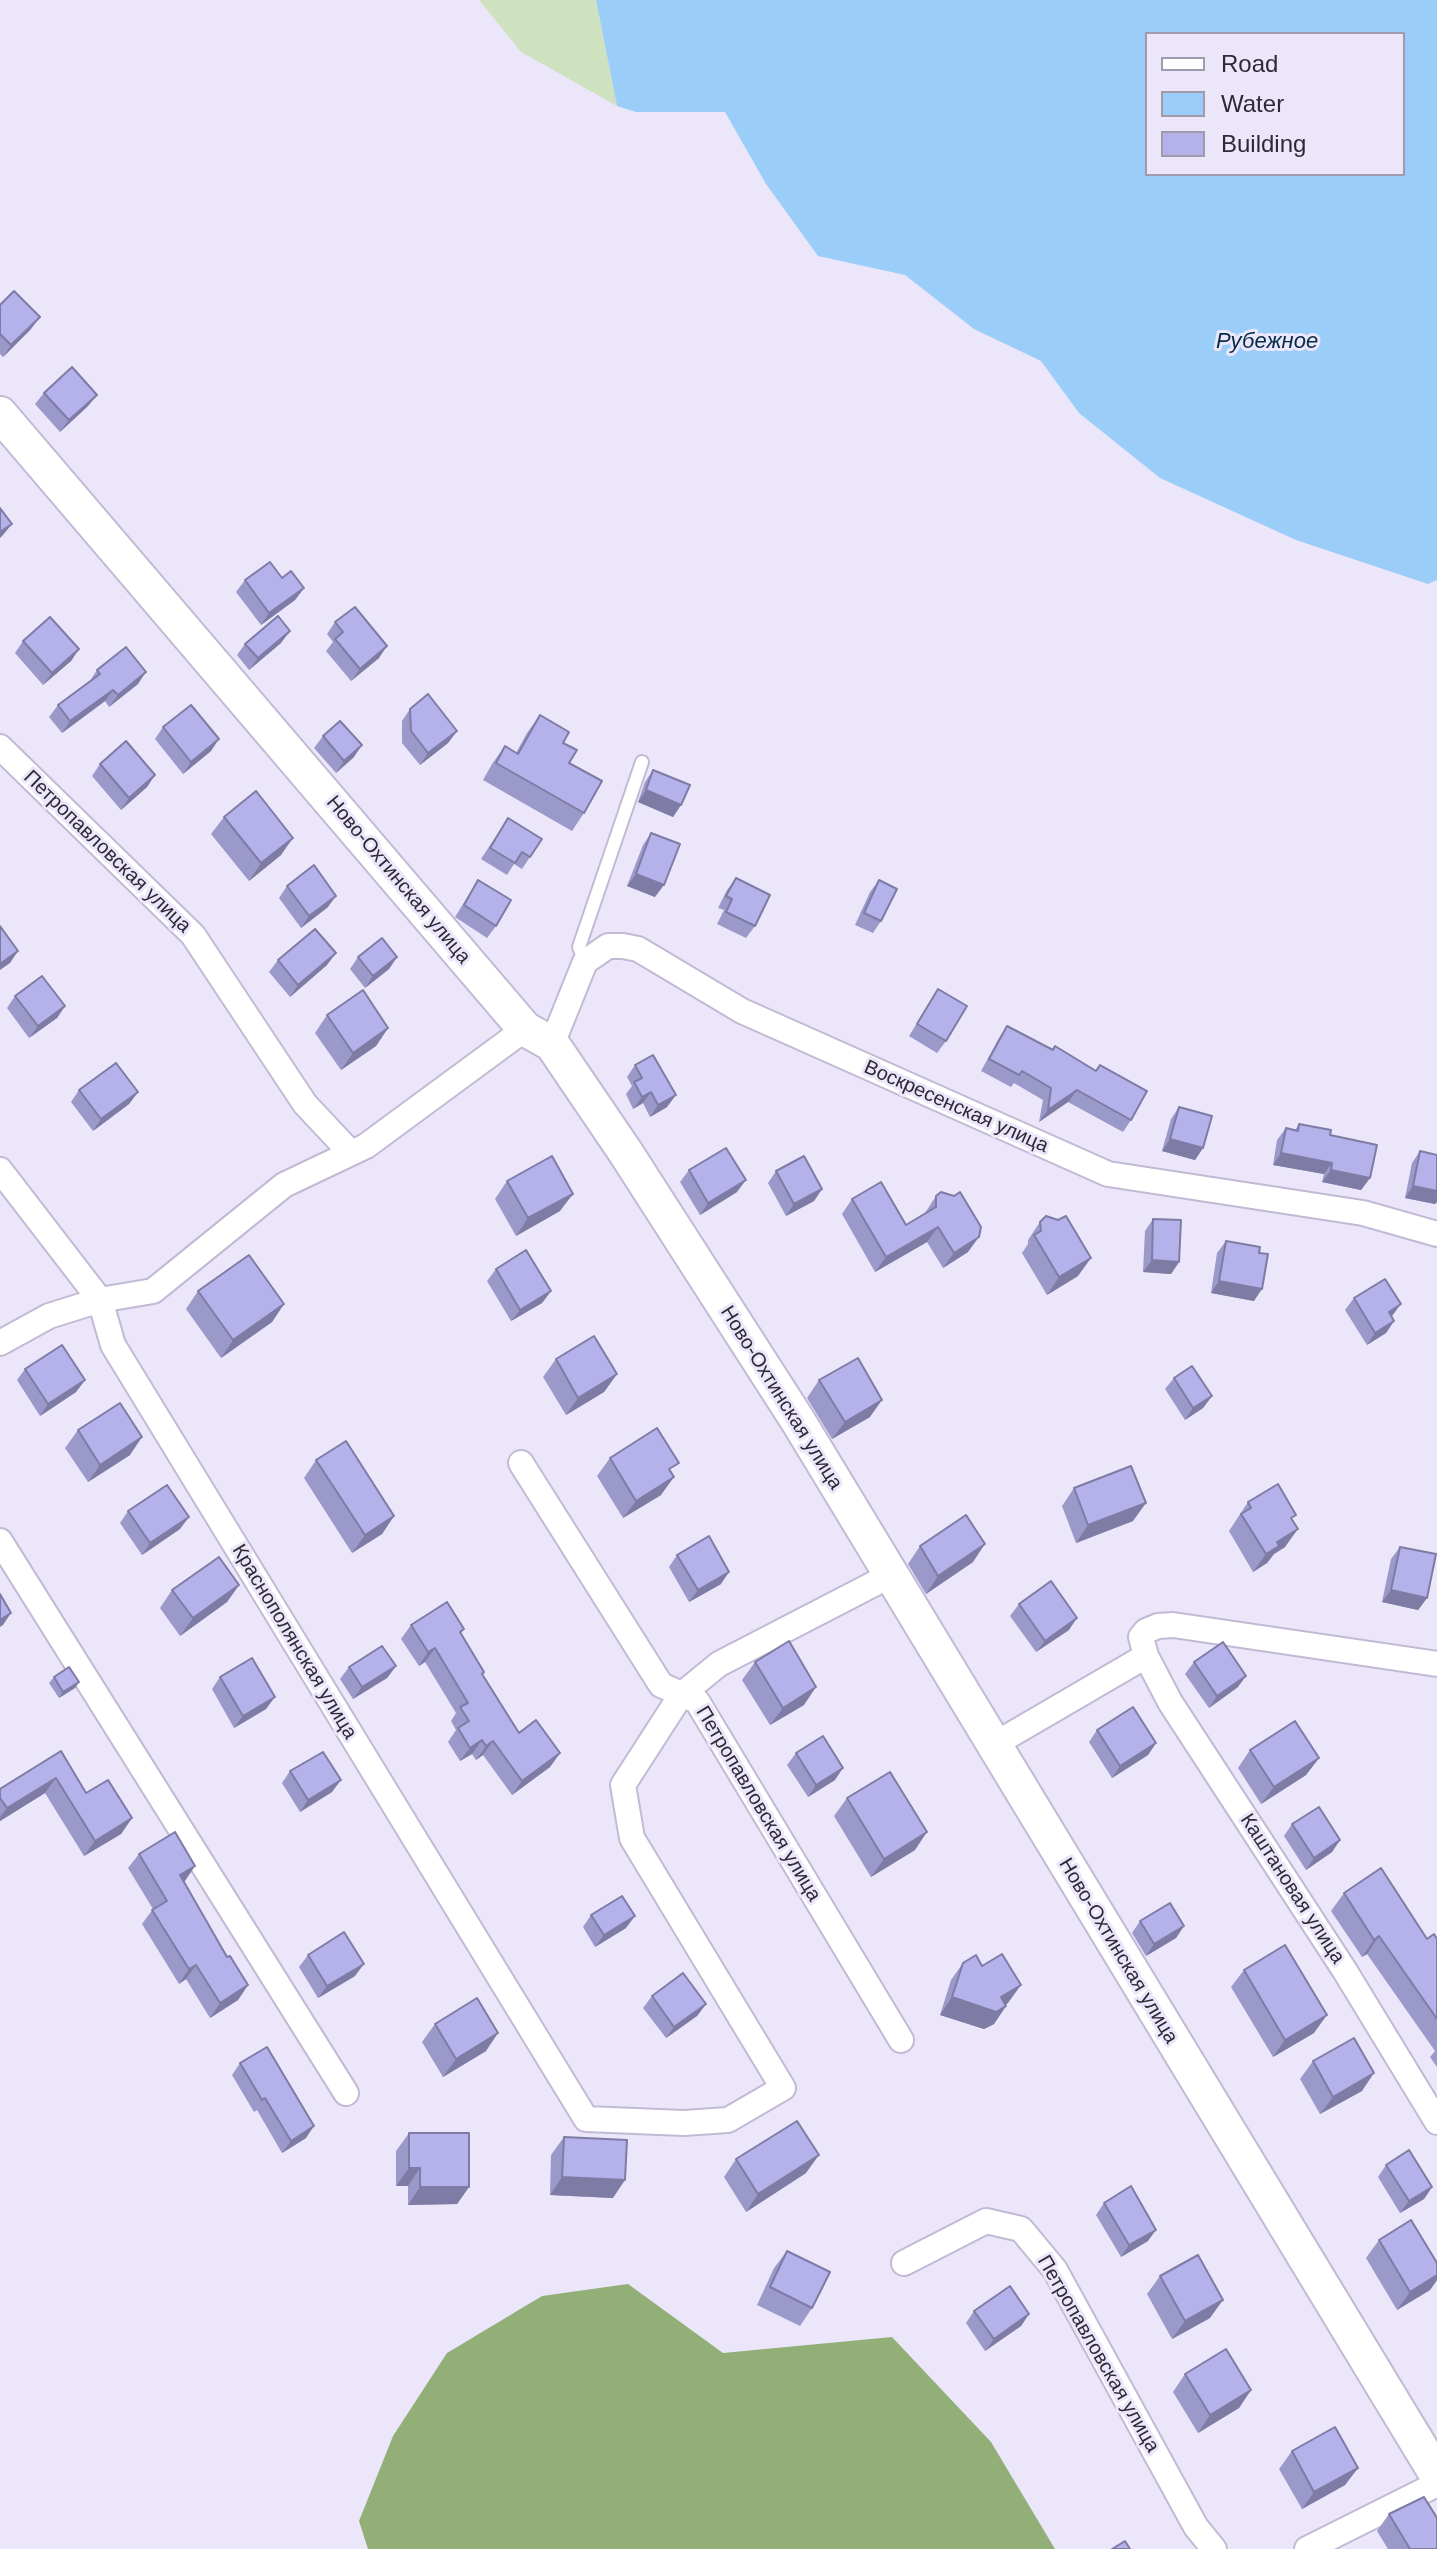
<!DOCTYPE html>
<meta charset="utf-8">
<style>
body{margin:0}
#map{position:relative;width:1437px;height:2549px;overflow:hidden;background:#ece6fb;font-family:Helvetica,sans-serif}
canvas{display:block}
.legend{position:absolute;left:1145px;top:32px;width:260px;height:144px;box-sizing:border-box;background:#ece6fb;border:2px solid #a09bab;margin:0;padding:10px 14px;list-style:none;font-size:24px;color:#2d2a34}
.legend li{display:flex;align-items:center;gap:16px;height:40px}
.legend b{width:40px;border:2px solid #a09bab}
</style>
<div id="map">
<canvas width="1437" height="2549"></canvas>
<ul class="legend">
<li><b style="height:10px;background:#fff"></b>Road</li>
<li><b style="height:22px;background:#9bcdf9"></b>Water</li>
<li><b style="height:22px;background:#b4b1eb"></b>Building</li>
</ul>
</div>
<script>
const context = document.querySelector('canvas').getContext('2d');
context.lineJoin = 'round';
function fill(path, color) {
  context.fillStyle = color;
  context.fill(path, 'evenodd');
}
function toPath(rows) {
  const path = new Path2D();
  for (const r of rows) {
    path.moveTo(r[0], r[1]);
    for (let i = 2; i < r.length; i += 2) path.lineTo(r[i], r[i + 1]);
  }
  return path;
}
function strokePath(path, color, width, dash) {
  context.strokeStyle = color;
  context.lineWidth = width;
  context.lineCap = dash ? 'butt' : 'round';
  context.setLineDash(dash || []);
  context.stroke(path);
}
function drawText(font, color, halo, rows, align = 'center') {
  context.font = font + ' Helvetica,sans-serif';
  context.lineWidth = 6;
  context.setLineDash([]);
  context.textBaseline = 'middle';
  context.strokeStyle = halo;
  context.fillStyle = color;
  for (const [text, x, y, turn = 0] of rows) {
    context.save();
    context.translate(x, y);
    context.rotate((+turn || 0) * Math.PI / 180);
    context.textAlign = isNaN(turn) ? turn : align;
    if (halo) context.strokeText(text, 0, 0);
    context.fillText(text, 0, 0);
    context.restore();
  }
}
fill(toPath([
 [479,0,596,0,617,106,521,52]
]), '#cfe2bf');
fill(toPath([
 [628,2284,723,2353,892,2337,991,2442,1055,2549,368,2549,359,2521,393,2436,447,2353,542,2296]
]), '#93af78');
fill(toPath([
 [596,0,1437,0,1437,580,1428,584,1296,540,1160,478,1079,413,1041,361,974,329,905,275,818,256,766,184,725,112,636,112,617,106],
 [1147,34,1403,34,1403,174,1147,174]
]), '#9bcdf9');
const lane = toPath([
 [585,962,579,947,642,762]
]);
const street = toPath([
 [0,747,193,935,305,1104,351,1153],
 [552,1044,585,962,608,946,623,946,638,949,742,1011,1108,1174,1363,1213,1437,1234],
 [0,1170,100,1300,113,1345,586,2119,684,2123,728,2120,783,2088,632,1838,623,1785,681,1695,719,1664,891,1575],
 [0,1343,49,1316,100,1300,153,1291,284,1185,366,1146,525,1029],
 [521,1463,661,1685,697,1701,901,2040],
 [0,1541,346,2093],
 [1146,1656,1170,1702,1345,1971,1437,2122],
 [995,1744,1146,1656,1141,1637,1146,1631,1158,1626,1173,1625,1437,1664],
 [904,2263,986,2221,1021,2229,1055,2270,1196,2527,1214,2549],
 [1307,2549,1437,2484]
]);
const secondary = toPath([
 [0,414,525,1029,552,1044,626,1153,798,1421,1437,2475]
]);
strokePath(lane, '#c2bad4', 16);
strokePath(street, '#c2bad4', 28);
strokePath(secondary, '#c2bad4', 38);
strokePath(lane, '#fff', 12);
strokePath(street, '#fff', 24);
strokePath(secondary, '#fff', 34);
fill(toPath([
 [0,305,31,329,3,357,0,354],
 [44,393,97,395,88,406,60,432,35,404],
 [245,580,304,588,295,600,261,625,236,592],
 [335,622,379,658,351,681,326,651,333,642,327,634],
 [23,641,79,649,71,661,43,685,15,653],
 [281,643,249,670,237,655,245,644],
 [97,670,138,684,109,707,105,701,62,733,49,717,58,705,90,681],
 [410,709,457,731,448,743,420,765,402,743,402,721],
 [540,715,563,743,584,813,572,831,483,780,492,764,505,746,516,753,527,733],
 [163,727,211,751,183,774,155,739],
 [323,736,354,757,336,773,314,748],
 [100,764,155,775,147,787,121,810,92,776],
 [653,770,681,805,673,817,638,802,645,782],
 [224,817,281,855,249,881,211,834],
 [508,818,530,857,522,869,514,864,507,875,481,859],
 [651,833,655,897,627,886,643,845],
 [736,878,755,926,746,938,717,924,724,910,718,908,727,890],
 [478,880,496,926,487,938,455,917],
 [879,880,881,921,873,933,855,925,870,892],
 [287,886,328,907,301,928,279,898],
 [358,957,397,957,389,969,365,988,350,969],
 [278,960,327,965,290,997,269,972],
 [938,989,946,1041,937,1053,909,1036],
 [15,996,65,1006,57,1018,29,1038,7,1008],
 [327,1015,388,1028,376,1046,341,1070,315,1033],
 [1007,1026,1052,1050,1096,1071,1100,1065,1131,1120,1123,1132,1068,1102,1039,1122,1043,1100,1014,1083,1011,1087,981,1071,999,1038],
 [635,1065,667,1107,650,1117,643,1103,633,1109,626,1094,632,1086,627,1077],
 [79,1090,138,1092,129,1104,93,1131,71,1102],
 [1179,1107,1203,1148,1195,1160,1162,1151,1171,1119],
 [1299,1124,1330,1135,1370,1178,1361,1190,1322,1182,1324,1174,1273,1165,1277,1140,1286,1128,1295,1130],
 [1420,1151,1437,1155,1437,1202,1435,1204,1405,1198,1412,1163],
 [689,1170,737,1192,700,1215,680,1182],
 [776,1171,822,1189,814,1201,786,1216,768,1183],
 [507,1181,560,1211,516,1236,495,1199],
 [936,1196,968,1252,943,1268,927,1242,875,1272,842,1214,852,1199,906,1225,925,1213],
 [1153,1219,1179,1262,1171,1274,1143,1272,1145,1231],
 [1040,1222,1078,1276,1047,1295,1022,1253,1028,1244,1028,1240],
 [1226,1241,1254,1301,1211,1293,1217,1253],
 [496,1269,551,1291,542,1303,511,1321,487,1281],
 [198,1291,284,1304,272,1322,221,1358,186,1309],
 [1354,1298,1392,1316,1394,1321,1386,1333,1367,1345,1345,1310],
 [556,1359,617,1374,604,1392,566,1415,543,1377],
 [25,1369,85,1380,76,1392,40,1416,17,1380],
 [1174,1378,1212,1396,1203,1408,1185,1420,1165,1389],
 [819,1380,870,1417,832,1439,807,1398],
 [78,1430,130,1455,88,1482,65,1448],
 [610,1458,671,1474,661,1495,623,1518,597,1476],
 [316,1460,394,1516,382,1534,352,1553,304,1478],
 [1074,1488,1133,1521,1076,1543,1062,1506],
 [1248,1502,1292,1521,1285,1547,1274,1554,1267,1563,1253,1572,1229,1531],
 [128,1511,180,1529,142,1555,120,1523],
 [920,1546,973,1562,926,1594,908,1564],
 [1400,1547,1427,1598,1418,1610,1382,1602,1391,1559],
 [677,1555,721,1584,689,1602,669,1567],
 [239,1585,227,1602,180,1636,160,1608,172,1590],
 [1019,1604,1069,1630,1036,1652,1010,1616],
 [411,1625,464,1629,461,1633,484,1672,483,1675,519,1733,560,1753,550,1767,512,1795,483,1755,476,1760,472,1754,460,1761,448,1742,456,1730,451,1721,456,1713,425,1662,419,1666,401,1639],
 [755,1662,804,1705,770,1725,742,1680],
 [1194,1662,1238,1687,1209,1708,1185,1674],
 [396,1666,387,1678,353,1699,340,1679,349,1667],
 [54,1677,79,1682,75,1688,59,1698,49,1683],
 [220,1677,266,1709,234,1728,212,1689],
 [1097,1730,1156,1743,1148,1755,1112,1778,1089,1742],
 [1250,1750,1319,1758,1306,1775,1261,1804,1238,1768],
 [61,1751,86,1793,132,1818,121,1834,84,1856,45,1793,0,1821,0,1789],
 [796,1753,835,1780,808,1797,787,1765],
 [290,1771,332,1792,300,1812,282,1783],
 [847,1798,915,1850,871,1877,834,1816],
 [1292,1824,1340,1840,1332,1852,1306,1870,1284,1836],
 [139,1854,195,1866,183,1881,227,1957,248,1985,238,2000,210,2018,186,1979,179,1984,142,1924,153,1909,128,1868],
 [1344,1893,1427,1939,1437,1939,1437,2067,1430,2057,1435,2051,1367,1954,1362,1957,1331,1911],
 [591,1915,626,1928,595,1947,583,1927],
 [1140,1921,1184,1926,1176,1938,1146,1956,1132,1933],
 [308,1955,355,1976,318,1998,299,1967],
 [963,1963,982,1966,1008,2003,1005,2005,1006,2006,994,2024,984,2029,940,2015,951,1980],
 [1244,1970,1314,2033,1273,2057,1231,1987],
 [652,1996,706,2004,697,2016,666,2038,643,2008],
 [435,2024,486,2051,443,2077,422,2042],
 [1313,2061,1362,2091,1320,2114,1300,2079],
 [240,2063,306,2138,282,2153,257,2110,254,2112,232,2075],
 [409,2133,469,2187,457,2204,408,2205,408,2186,396,2186,396,2151],
 [564,2137,613,2198,550,2195,551,2155],
 [736,2159,806,2173,746,2212,724,2177],
 [1386,2165,1432,2187,1424,2199,1400,2213,1378,2177],
 [1104,2203,1148,2241,1121,2257,1096,2215],
 [1379,2240,1437,2263,1437,2280,1430,2290,1397,2310,1366,2258],
 [787,2251,812,2308,800,2326,757,2305,774,2268],
 [1160,2276,1210,2318,1172,2339,1147,2294],
 [974,2311,1029,2314,1021,2326,985,2351,966,2323],
 [1185,2374,1251,2390,1239,2408,1198,2433,1173,2392],
 [1292,2451,1358,2468,1345,2485,1302,2509,1279,2469],
 [1389,2514,1437,2549,1388,2549,1377,2531]
]), '#9b98ca');
fill(toPath([
 [40,317,31,329,3,357,11,345],
 [97,395,88,406,60,432,69,420],
 [12,524,3,535,0,538,0,532],
 [304,588,295,600,261,625,269,613],
 [290,631,281,643,249,670,258,658],
 [387,646,379,658,351,681,360,669],
 [79,649,71,661,43,685,52,673],
 [146,672,138,684,109,707,118,695],
 [113,690,105,701,62,733,70,721],
 [457,731,448,743,420,765,428,753],
 [219,739,211,751,183,774,191,762],
 [362,745,354,757,336,773,344,761],
 [155,775,147,787,121,810,129,798],
 [646,790,681,805,673,817,638,802],
 [293,838,281,855,249,881,261,863],
 [636,874,664,885,655,897,627,886],
 [336,896,328,907,301,928,309,916],
 [18,951,10,963,0,970,0,964],
 [336,953,327,965,290,997,298,985],
 [397,957,389,969,365,988,373,976],
 [65,1006,57,1018,29,1038,38,1026],
 [388,1028,376,1046,341,1070,353,1053],
 [1077,1090,1068,1102,1039,1122,1048,1110],
 [138,1092,129,1104,93,1131,101,1119],
 [651,1092,643,1103,633,1109,642,1097],
 [676,1095,667,1107,650,1117,658,1105],
 [1170,1139,1203,1148,1195,1160,1162,1151],
 [1281,1153,1332,1163,1324,1174,1273,1165],
 [1331,1170,1370,1178,1361,1190,1322,1182],
 [746,1180,737,1192,700,1215,708,1203],
 [1413,1186,1437,1191,1437,1202,1435,1204,1405,1198],
 [822,1189,814,1201,786,1216,794,1204],
 [573,1194,560,1211,516,1236,528,1218],
 [938,1227,927,1242,875,1272,886,1257],
 [979,1237,968,1252,943,1268,954,1253],
 [1091,1258,1078,1276,1047,1295,1059,1277],
 [1152,1260,1179,1262,1171,1274,1143,1272],
 [1219,1281,1262,1289,1254,1301,1211,1293],
 [551,1291,542,1303,511,1321,520,1310],
 [284,1304,272,1322,221,1358,233,1340],
 [1401,1304,1392,1316,1380,1323,1389,1312],
 [1394,1321,1386,1333,1367,1345,1375,1333],
 [617,1374,604,1392,566,1415,578,1398],
 [85,1380,76,1392,40,1416,48,1404],
 [1212,1396,1203,1408,1185,1420,1193,1408],
 [882,1400,870,1417,832,1439,845,1422],
 [142,1437,130,1455,88,1482,100,1465],
 [674,1477,661,1495,623,1518,636,1501],
 [1146,1503,1133,1521,1076,1543,1088,1525],
 [394,1516,382,1534,352,1553,365,1535],
 [189,1517,180,1529,142,1555,150,1543],
 [1298,1529,1285,1547,1274,1554,1267,1563,1253,1572,1266,1554,1277,1542],
 [985,1544,973,1562,926,1594,938,1576],
 [729,1572,721,1584,689,1602,698,1590],
 [239,1585,227,1602,180,1636,193,1618],
 [1391,1590,1427,1598,1418,1610,1382,1602],
 [11,1613,3,1625,0,1627,0,1620],
 [1077,1618,1069,1630,1036,1652,1045,1641],
 [435,1648,425,1662,419,1666,428,1652],
 [396,1666,387,1678,353,1699,362,1687],
 [1246,1676,1238,1687,1209,1708,1217,1696],
 [79,1682,75,1688,59,1698,63,1692],
 [816,1687,804,1705,770,1725,783,1708],
 [275,1697,266,1709,234,1728,243,1716],
 [482,1740,472,1754,460,1761,470,1748],
 [493,1741,483,1755,476,1760,486,1746],
 [1156,1743,1148,1755,1112,1778,1120,1766],
 [560,1753,550,1767,512,1795,522,1781],
 [1319,1758,1306,1775,1261,1804,1274,1787],
 [843,1768,835,1780,808,1797,816,1785],
 [56,1778,45,1793,0,1821,0,1817,7,1808],
 [341,1780,332,1792,300,1812,308,1800],
 [132,1818,121,1834,84,1856,95,1841],
 [927,1832,915,1850,871,1877,884,1859],
 [1340,1840,1332,1852,1306,1870,1314,1858],
 [195,1866,185,1881,170,1890,180,1875],
 [635,1916,626,1928,595,1947,604,1935],
 [1184,1926,1176,1938,1146,1956,1154,1944],
 [1379,1936,1367,1954,1362,1957,1374,1940],
 [364,1964,355,1976,318,1998,327,1986],
 [196,1965,186,1979,179,1984,189,1969],
 [248,1985,238,2000,210,2018,220,2003],
 [1021,1985,1008,2003,995,2011,1006,2006,994,2024,984,2029,940,2015,952,1997,1001,1997],
 [706,2004,697,2016,666,2038,674,2027],
 [1327,2015,1314,2033,1273,2057,1285,2040],
 [498,2033,486,2051,443,2077,456,2059],
 [1374,2073,1362,2091,1320,2114,1333,2097],
 [314,2126,306,2138,282,2153,291,2141],
 [819,2155,806,2173,746,2212,758,2194],
 [409,2168,420,2168,408,2186,396,2186],
 [562,2177,625,2180,613,2198,550,2195],
 [420,2187,469,2187,457,2204,408,2205],
 [1432,2187,1424,2199,1400,2213,1409,2201],
 [1156,2230,1148,2241,1121,2257,1129,2245],
 [1437,2275,1437,2280,1430,2290,1397,2310,1410,2292],
 [1223,2300,1210,2318,1172,2339,1185,2321],
 [1029,2314,1021,2326,985,2351,994,2339],
 [1251,2390,1239,2408,1198,2433,1210,2415],
 [1358,2468,1345,2485,1302,2509,1314,2492]
]), '#7e7ca4');
const building = toPath([
 [14,291,40,317,11,345,0,334,0,305,14,291],
 [72,367,97,395,69,420,44,393,72,367],
 [0,508,12,524,0,532,0,508],
 [270,562,282,578,291,571,304,588,269,613,245,580,270,562],
 [355,607,387,646,360,669,335,639,343,632,335,622,355,607],
 [278,616,290,631,258,658,245,644,278,616],
 [50,617,79,649,52,673,23,641,50,617],
 [126,647,146,672,118,695,113,690,70,721,58,705,100,674,97,670,126,647],
 [428,694,457,731,428,753,411,731,410,709,428,694],
 [191,705,219,739,191,762,163,727,191,705],
 [540,715,569,732,563,743,577,750,569,763,602,781,584,813,496,763,505,746,518,754,540,715],
 [340,721,362,745,344,761,323,736,340,721],
 [126,741,155,775,129,798,100,764,126,741],
 [653,770,690,785,681,805,646,790,653,770],
 [256,791,293,838,261,863,224,817,256,791],
 [508,818,542,839,530,857,522,852,515,863,490,848,508,818],
 [651,833,680,844,664,885,636,874,651,833],
 [314,865,336,896,309,916,287,886,314,865],
 [736,878,770,895,755,926,726,912,732,899,726,896,736,878],
 [478,880,511,900,496,926,464,905,478,880],
 [879,880,897,889,881,921,864,913,879,880],
 [0,926,18,951,0,964,0,926],
 [315,929,336,953,298,985,278,960,315,929],
 [382,938,397,957,373,976,358,957,382,938],
 [42,976,65,1006,38,1026,15,996,42,976],
 [938,989,967,1006,946,1041,917,1024,938,989],
 [363,990,388,1028,353,1053,327,1015,363,990],
 [1007,1026,1053,1050,1055,1046,1096,1071,1100,1065,1147,1091,1131,1120,1077,1090,1048,1110,1051,1088,1022,1071,1019,1075,989,1059,1007,1026],
 [653,1055,676,1095,658,1105,651,1092,642,1097,634,1082,642,1078,635,1065,653,1055],
 [116,1063,138,1092,101,1119,79,1090,116,1063],
 [1179,1107,1212,1116,1203,1148,1170,1139,1179,1107],
 [1299,1124,1331,1130,1330,1135,1377,1145,1370,1178,1331,1170,1332,1163,1281,1153,1286,1128,1298,1131,1299,1124],
 [726,1148,746,1180,708,1203,689,1170,726,1148],
 [1420,1151,1437,1155,1437,1191,1413,1186,1420,1151],
 [552,1156,573,1194,528,1218,507,1181,552,1156],
 [804,1156,822,1189,794,1204,776,1171,804,1156],
 [881,1182,906,1225,936,1207,936,1196,941,1192,954,1196,960,1192,981,1227,979,1237,954,1253,938,1227,886,1257,852,1199,881,1182],
 [1046,1216,1058,1220,1066,1216,1091,1258,1059,1277,1034,1235,1041,1231,1040,1222,1046,1216],
 [1153,1219,1181,1220,1179,1262,1152,1260,1153,1219],
 [1226,1241,1260,1247,1259,1253,1268,1254,1262,1289,1219,1281,1226,1241],
 [526,1250,551,1291,520,1310,496,1269,526,1250],
 [249,1255,284,1304,233,1340,198,1291,249,1255],
 [1385,1279,1401,1304,1389,1312,1394,1321,1375,1333,1354,1298,1385,1279],
 [594,1336,617,1374,578,1398,556,1359,594,1336],
 [62,1345,85,1380,48,1404,25,1369,62,1345],
 [858,1358,882,1400,845,1422,819,1380,858,1358],
 [1192,1366,1212,1396,1193,1408,1174,1378,1192,1366],
 [120,1403,142,1437,100,1465,78,1430,120,1403],
 [657,1428,679,1463,669,1469,674,1477,636,1501,610,1458,657,1428],
 [346,1441,394,1516,365,1535,316,1460,346,1441],
 [1131,1466,1146,1503,1088,1525,1074,1488,1131,1466],
 [1278,1484,1296,1515,1291,1518,1298,1529,1277,1542,1279,1546,1266,1554,1241,1514,1251,1508,1248,1502,1278,1484],
 [167,1485,189,1517,150,1543,128,1511,167,1485],
 [966,1515,985,1544,938,1576,920,1546,966,1515],
 [709,1536,729,1572,698,1590,677,1555,709,1536],
 [1400,1547,1436,1554,1427,1598,1391,1590,1400,1547],
 [219,1557,239,1585,193,1618,172,1590,219,1557],
 [1051,1581,1077,1618,1045,1641,1019,1604,1051,1581],
 [0,1594,11,1613,0,1620,0,1594],
 [447,1602,464,1629,460,1632,484,1672,482,1674,519,1733,536,1720,560,1753,522,1781,493,1741,486,1746,482,1740,470,1748,458,1728,469,1721,460,1707,468,1703,435,1648,428,1652,411,1625,447,1602],
 [789,1641,816,1687,783,1708,755,1662,789,1641],
 [1223,1642,1246,1676,1217,1696,1194,1662,1223,1642],
 [382,1646,396,1666,362,1687,349,1667,382,1646],
 [252,1658,275,1697,243,1716,220,1677,252,1658],
 [69,1667,79,1682,63,1692,54,1677,69,1667],
 [1133,1707,1156,1743,1120,1766,1097,1730,1133,1707],
 [1295,1721,1319,1758,1274,1787,1250,1750,1295,1721],
 [823,1736,843,1768,816,1785,796,1753,823,1736],
 [61,1751,86,1793,108,1780,132,1818,95,1841,56,1778,7,1808,0,1798,0,1789,61,1751],
 [323,1752,341,1780,308,1800,290,1771,323,1752],
 [890,1772,927,1832,884,1859,847,1798,890,1772],
 [1319,1807,1340,1840,1314,1858,1292,1824,1319,1807],
 [175,1832,195,1866,180,1875,227,1957,230,1956,248,1985,220,2003,196,1965,189,1969,152,1910,167,1901,139,1854,175,1832],
 [1381,1868,1427,1939,1434,1934,1437,1939,1437,2019,1379,1936,1374,1940,1344,1893,1381,1868],
 [622,1896,635,1916,604,1935,591,1915,622,1896],
 [1170,1903,1184,1926,1154,1944,1140,1921,1170,1903],
 [344,1932,364,1964,327,1986,308,1955,344,1932],
 [1285,1945,1327,2015,1285,2040,1244,1970,1285,1945],
 [1002,1954,1021,1985,1001,1997,1006,2006,996,2012,952,1997,963,1963,976,1955,982,1966,1002,1954],
 [683,1973,706,2004,674,2027,652,1996,683,1973],
 [477,1998,498,2033,456,2059,435,2024,477,1998],
 [1354,2038,1374,2073,1333,2097,1313,2061,1354,2038],
 [267,2047,314,2126,291,2141,265,2098,262,2100,240,2063,267,2047],
 [797,2121,819,2155,758,2194,736,2159,797,2121],
 [409,2133,469,2133,469,2187,420,2187,420,2168,409,2168,409,2133],
 [564,2137,627,2140,625,2180,562,2177,564,2137],
 [1409,2150,1432,2187,1409,2201,1386,2165,1409,2150],
 [1131,2186,1156,2230,1129,2245,1104,2203,1131,2186],
 [1411,2220,1437,2263,1437,2275,1410,2292,1379,2240,1411,2220],
 [787,2251,830,2272,812,2308,770,2287,787,2251],
 [1198,2255,1223,2300,1185,2321,1160,2276,1198,2255],
 [1010,2286,1029,2314,994,2339,974,2311,1010,2286],
 [1226,2349,1251,2390,1210,2415,1185,2374,1226,2349],
 [1335,2427,1358,2468,1314,2492,1292,2451,1335,2427],
 [1424,2497,1437,2518,1437,2549,1410,2549,1389,2514,1424,2497],
 [1125,2541,1130,2549,1112,2549,1125,2541]
]);
fill(building, '#b4b1eb');
strokePath(building, '#7e7ca4', 2);
drawText('20px', '#2d2a34', '#ece6fb', [
 ["Петропавловская улица",107,852,44],
 ["Ново-Охтинская улица",398,880,50],
 ["Воскресенская улица",956,1107,24],
 ["Ново-Охтинская улица",781,1398,58],
 ["Краснополянская улица",294,1642,59],
 ["Петропавловская улица",758,1804,59],
 ["Каштановая улица",1292,1889,57],
 ["Ново-Охтинская улица",1118,1951,59],
 ["Петропавловская улица",1098,2354,60]
]);
drawText('italic 22px', '#042c48', '#ece6fb', [
 ["Рубежное",1267,342]
]);
</script>
